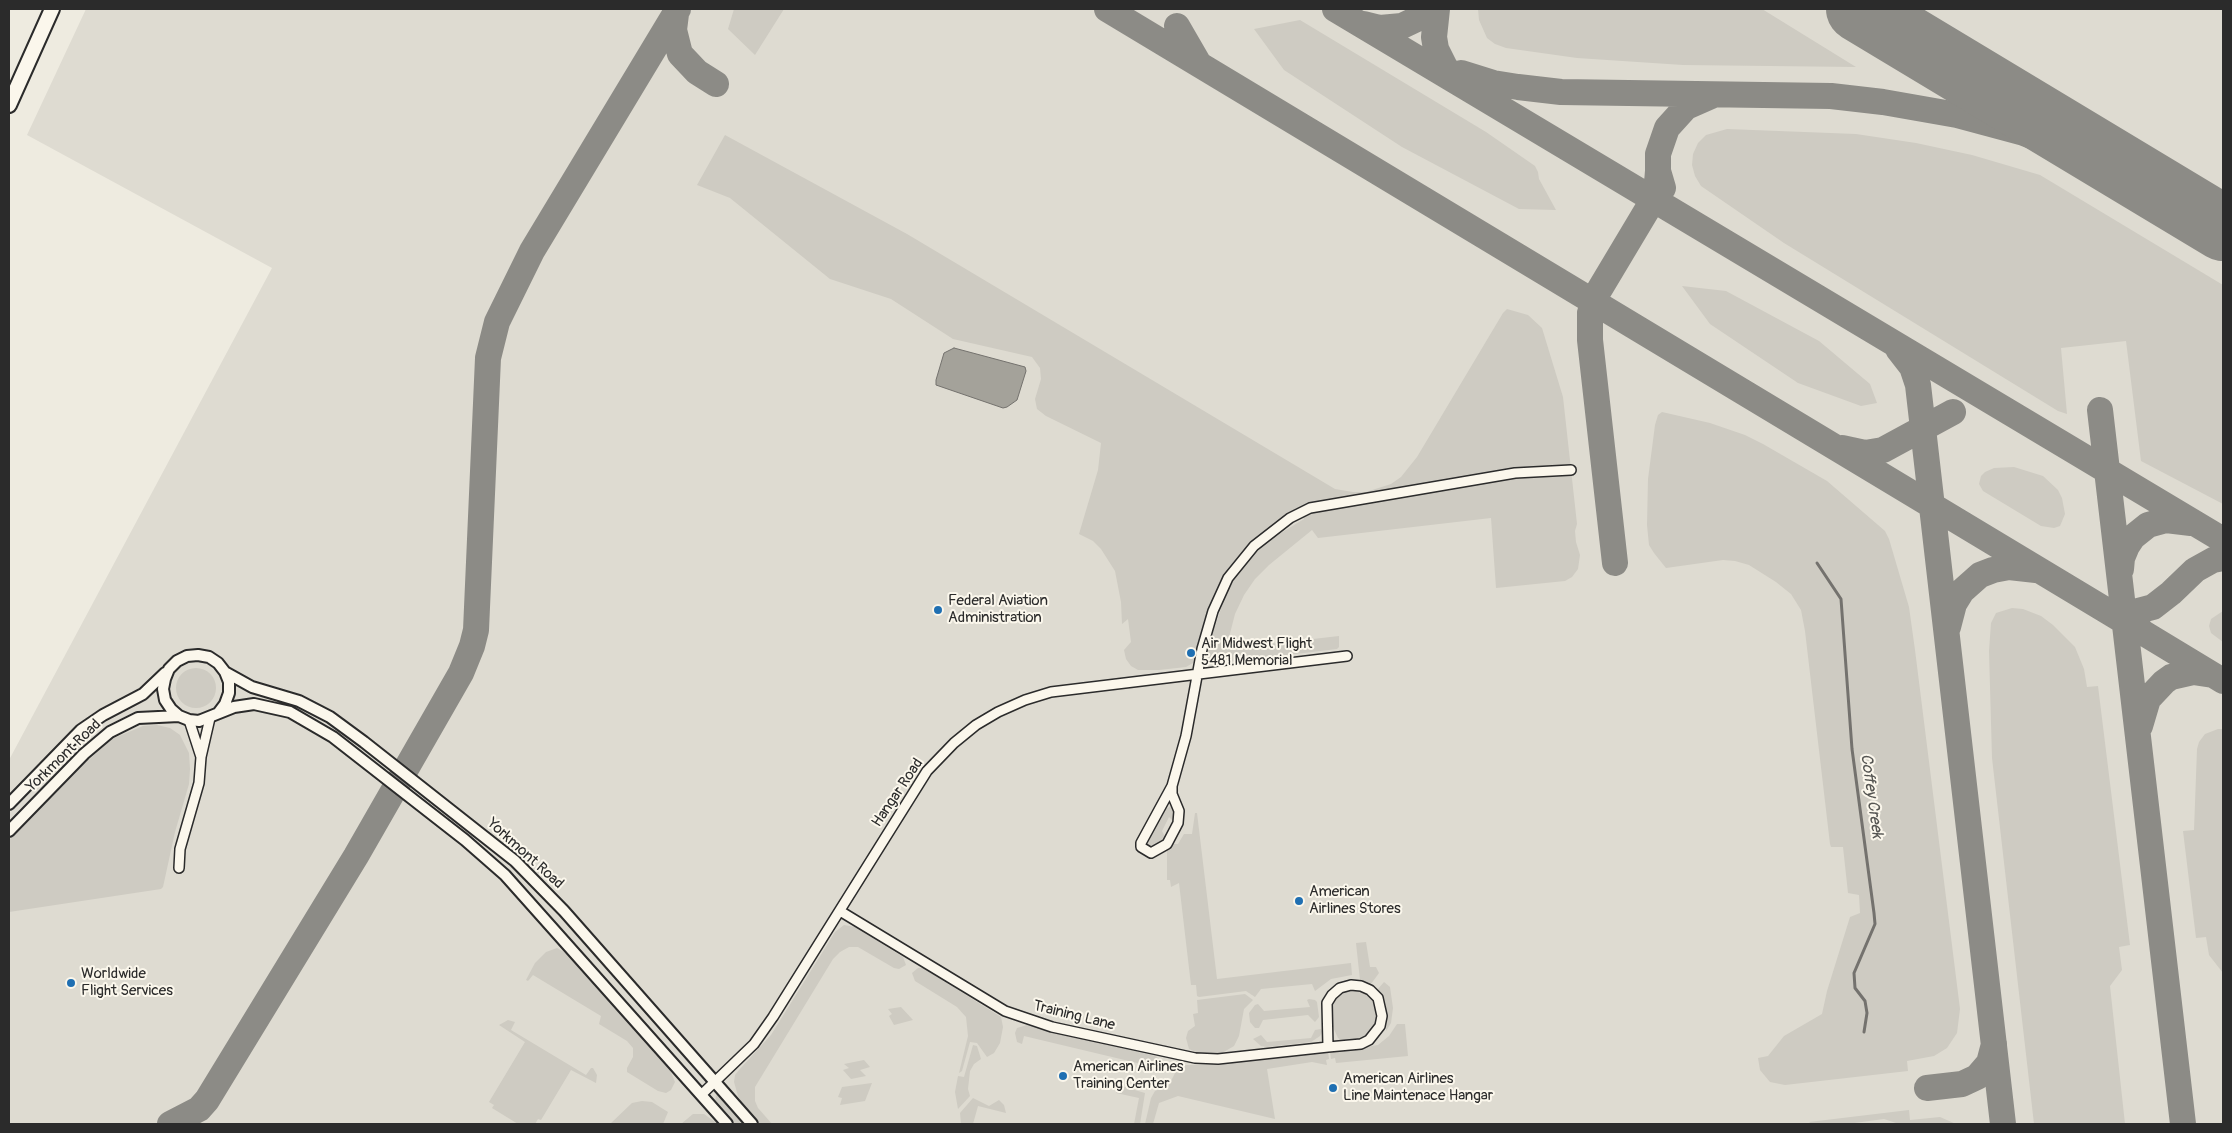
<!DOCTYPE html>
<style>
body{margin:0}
#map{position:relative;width:2232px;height:1133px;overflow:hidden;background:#eeebe0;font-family:Pangolin,sans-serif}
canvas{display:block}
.frame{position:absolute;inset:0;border:10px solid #2b2b2b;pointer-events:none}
</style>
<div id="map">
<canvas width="2232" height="1133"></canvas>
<div class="frame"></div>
</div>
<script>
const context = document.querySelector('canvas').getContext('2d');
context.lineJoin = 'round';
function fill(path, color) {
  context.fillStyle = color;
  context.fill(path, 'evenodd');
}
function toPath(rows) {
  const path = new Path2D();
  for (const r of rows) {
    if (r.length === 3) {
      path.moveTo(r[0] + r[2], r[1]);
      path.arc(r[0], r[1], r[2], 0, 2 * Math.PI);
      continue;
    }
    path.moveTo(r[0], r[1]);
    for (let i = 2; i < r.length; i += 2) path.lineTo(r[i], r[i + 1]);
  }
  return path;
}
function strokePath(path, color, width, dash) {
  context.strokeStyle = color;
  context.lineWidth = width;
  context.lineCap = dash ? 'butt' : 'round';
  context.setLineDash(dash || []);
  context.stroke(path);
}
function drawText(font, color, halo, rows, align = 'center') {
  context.font = font + ' Pangolin,sans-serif';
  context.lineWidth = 4;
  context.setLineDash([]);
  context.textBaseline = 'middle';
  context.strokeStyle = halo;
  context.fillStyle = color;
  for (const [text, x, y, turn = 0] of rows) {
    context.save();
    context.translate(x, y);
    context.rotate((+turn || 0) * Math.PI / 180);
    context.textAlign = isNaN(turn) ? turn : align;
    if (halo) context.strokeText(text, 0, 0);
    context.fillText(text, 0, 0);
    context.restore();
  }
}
fill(toPath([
 [86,9,2223,9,2223,1124,9,1124,9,760,272,268,27,135]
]), '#dedbd1');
fill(toPath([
 [734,9,784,9,755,55,728,29],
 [1478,9,1762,9,1856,67,1683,65,1577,58,1506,48,1495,44,1487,38,1479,20],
 [1300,20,1486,132,1535,166,1538,172,1539,179,1556,210,1519,209,1402,147,1284,70,1254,29],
 [1727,129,1856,134,1916,143,1972,155,2040,175,2223,285,2223,504,2141,461,2126,341,2061,348,2067,414,2058,411,1784,243,1701,186,1695,176,1692,165,1693,154,1698,143,1706,135],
 [725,135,907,234,1335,489,1353,492,1366,492,1391,484,1401,477,1417,457,1503,313,1507,309,1528,315,1542,328,1563,397,1577,524,1575,531,1576,542,1580,555,1578,569,1572,577,1565,581,1496,588,1491,518,1318,538,1312,530,1269,565,1255,579,1244,595,1235,614,1226,649,1339,636,1339,647,1337,649,1213,664,1209,663,1207,654,1209,644,1226,594,1236,576,1266,542,1304,519,1296,508,1251,544,1224,576,1214,595,1193,663,1186,667,1159,670,1138,670,1131,666,1126,659,1124,650,1131,642,1128,619,1122,624,1121,602,1115,571,1101,549,1093,541,1079,534,1098,470,1101,443,1046,416,1037,409,1035,399,1041,379,1040,368,1032,357,953,339,891,299,830,279,730,198,697,185],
 [1682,286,1726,291,1819,341,1870,384,1877,403,1861,406,1798,383,1710,324],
 [1662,412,1710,423,1745,435,1763,444,1827,481,1885,531,1889,539,1909,607,1915,650,1960,1009,1957,1033,1947,1048,1934,1056,1907,1061,1908,1071,1785,1085,1770,1082,1760,1070,1758,1058,1768,1056,1784,1036,1822,1014,1827,991,1850,917,1860,913,1859,895,1848,893,1843,847,1831,847,1830,844,1805,631,1801,610,1791,594,1776,582,1749,565,1735,561,1723,560,1666,568,1654,553,1649,545,1647,525,1648,479,1655,425,1658,415],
 [2014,467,2043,476,2058,490,2062,498,2065,514,2060,526,2054,528,2041,526,1983,491,1979,484,1981,476,1985,472,1994,468],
 [2012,608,2023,609,2041,616,2053,625,2075,647,2084,669,2087,687,2098,686,2130,945,2119,947,2122,970,2110,986,2125,1124,2034,1124,1992,758,1989,651,1991,623,1996,613],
 [2223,611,2223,642,2211,633,2209,626,2211,619],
 [196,688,20],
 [157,725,170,728,180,735,189,753,190,769,189,784,175,832,163,887,161,889,9,912,9,840,82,766,112,739,143,726],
 [2218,729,2223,729,2223,973,2209,955,2206,937,2196,938,2183,831,2194,830,2197,749,2199,742,2205,734],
 [1171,806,1175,808,1176,818,1173,821,1169,817,1162,831,1165,837,1161,844,1153,848,1149,847,1147,845,1148,840,1166,809],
 [1195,813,1197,813,1217,979,1351,963,1352,975,1331,979,1315,991,1312,984,1261,989,1255,997,1246,991,1199,997,1197,996,1196,985,1191,985,1179,883,1171,887,1170,880,1167,880,1167,850,1173,844,1178,844,1184,834,1192,834],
 [844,925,855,927,903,957,906,965,899,969,894,968,858,947,849,947,840,952,833,959,755,1087,755,1101,758,1108,772,1124,759,1124,745,1108,738,1096,734,1082,735,1075,739,1070,771,1035,835,932],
 [1366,942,1370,967,1376,967,1379,973,1371,984,1360,980,1356,943],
 [557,948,564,952,670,1070,675,1082,671,1090,666,1093,658,1091,627,1072,627,1068,633,1057,633,1048,627,1041,599,1024,601,1016,533,975,528,981,526,980,535,963,546,952],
 [918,968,923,968,1001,1017,1003,1027,1000,1043,994,1053,987,1057,977,1043,970,1042,962,1071,959,1073,968,1036,966,1017,957,1007,915,981,912,973],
 [1384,982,1390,987,1393,1008,1391,1023,1386,1031,1387,1017,1385,1000,1378,989],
 [1352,990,1366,994,1372,999,1378,1013,1376,1023,1365,1037,1357,1041,1344,1042,1338,1038,1333,1027,1332,1005,1337,997,1344,992],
 [1245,994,1253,1000,1244,1009,1239,1036,1234,1046,1222,1053,1198,1053,1189,1049,1186,1038,1188,1031,1195,1026,1193,1014,1198,1013,1197,1000],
 [1309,999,1315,1000,1317,1002,1319,1017,1315,1022,1308,1015,1263,1020,1259,1028,1255,1028,1250,1022,1249,1013,1255,1005,1258,1004,1264,1011,1310,1007,1307,1000],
 [901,1007,913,1020,894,1025,889,1016,892,1014,888,1009],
 [508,1020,515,1022,511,1030,586,1075,591,1068,593,1068,597,1075,596,1083,571,1070,541,1120,538,1119,535,1124,518,1124,492,1108,494,1105,489,1102,525,1042,499,1025],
 [1397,1024,1405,1024,1408,1056,1336,1063,1335,1058,1331,1059,1330,1052,1378,1045,1389,1036],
 [1027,1025,1155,1056,1158,1058,1159,1064,1154,1067,1024,1036,1022,1044,1017,1042,1015,1033,1017,1028],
 [1321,1029,1322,1032,1320,1036,1311,1042,1267,1047,1261,1046,1253,1039,1261,1035,1267,1042,1311,1038,1315,1030],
 [973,1045,977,1046,981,1059,974,1064,970,1071,968,1089,970,1096,958,1109,955,1092,958,1076,964,1077],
 [1328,1051,1329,1059,1326,1060,1327,1065,1312,1062,1267,1069,1275,1119,1178,1096,1159,1103,1153,1124,1145,1124,1151,1098,1155,1091,1169,1085,1178,1067,1181,1065,1216,1065],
 [864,1060,870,1067,860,1070,866,1076,851,1079,843,1070,849,1068,844,1064],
 [872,1083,865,1101,840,1105,842,1098,838,1097,842,1087],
 [1118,1085,1145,1093,1140,1124,1134,1124,1139,1098,1116,1093],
 [716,1095,719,1097,744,1124,733,1124,715,1102],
 [973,1098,989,1106,999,1100,1004,1105,1006,1113,978,1106,973,1124,961,1124,960,1113],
 [642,1101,652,1102,668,1112,663,1124,610,1124,632,1103],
 [1909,1110,1910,1120,1940,1117,1956,1124,1899,1124,1884,1119,1847,1124,1812,1124,1809,1122],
 [693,1114,704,1114,718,1124,681,1124]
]), '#cecbc2');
const water = toPath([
 [954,348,1025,367,1026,371,1017,400,1007,407,1003,408,936,385,936,380,944,353,954,348]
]);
fill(water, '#a4a29a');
strokePath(water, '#74726e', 1);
strokePath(toPath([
 [1817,563,1841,599,1852,749,1874,913,1875,924,1854,973,1855,988,1865,1001,1867,1013,1864,1032]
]), '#74726e', 3);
strokePath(toPath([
 [1107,9,2142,632],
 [1335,9,2223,540],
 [1437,9,1434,37,1436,49,1445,67,1455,79],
 [676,14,674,30,680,54,697,72,716,84],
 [1364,24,1380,28,1402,26,1423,16,1433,9],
 [1177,26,1199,64],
 [1461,73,1493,83,1518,87,1561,92,1831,96,1883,102,1957,115,2024,133,2087,157,2169,195],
 [1663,188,1658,171,1658,154,1667,128,1686,107,1711,96],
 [2219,225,2223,226],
 [1898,349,1912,367,1918,385,2003,1124],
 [2100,410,2183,1124],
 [1842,448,1865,453,1883,450,1953,412],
 [1615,563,1590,340,1590,313,1598,292,1656,195,1658,171],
 [2121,569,2122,558,2127,546,2133,537,2148,525,2166,520,2191,523],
 [2112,610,2134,612,2153,607,2171,593,2195,570,2213,560,2223,558],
 [2131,619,2142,632,2223,681],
 [1948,627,1954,604,1962,591,1980,575,1993,570,2009,567,2036,570],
 [2140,726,2148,699,2164,682,2171,677,2193,672,2213,675],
 [1927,1088,1962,1084,1977,1077,1989,1063,1994,1044],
 [170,1124,199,1109,207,1100,356,856,461,673,472,646,476,630,488,358,497,322,532,251,678,9]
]), '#8c8b86', 26);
strokePath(toPath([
 [1859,9,2223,228]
]), '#8c8b86', 66);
const minor = toPath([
 [189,720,201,757],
 [1172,786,1172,794,1179,811,1178,823,1167,844,1151,853,1141,847,1141,843,1172,786,1186,736,1202,649,1213,611,1228,578,1254,546,1290,518,1310,508,1515,473,1571,470],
 [179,868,180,849,199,783,201,757,210,718],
 [840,911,1005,1011,1052,1027,1195,1058,1218,1059,1328,1047],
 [1351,985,1361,986,1370,990,1378,998,1382,1016,1380,1026,1369,1040,1361,1044,1328,1047,1327,1003,1332,995,1340,988,1351,985],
 [701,1095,754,1044,773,1017,927,771,954,743,976,725,998,712,1025,700,1051,692,1347,656]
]);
const tertiary = toPath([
 [225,672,252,687,299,701,330,717,364,742,515,861,564,911,752,1124],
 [219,712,225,704,229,693,229,682,225,672,218,663,209,657,198,655,187,656,177,661,169,669,165,679,163,689,165,700,171,709,179,716,189,720,199,721,234,707,254,704,290,712,333,737,465,840,505,875,727,1124],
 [9,804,81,730,103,715,143,694,165,673],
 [9,831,84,754,110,732,138,718,179,716]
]);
const primary = toPath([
 [9,105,52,9]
]);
strokePath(minor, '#2b2b2b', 12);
strokePath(tertiary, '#2b2b2b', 14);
strokePath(primary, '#2b2b2b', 18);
strokePath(minor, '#fbf7ec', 9);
strokePath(tertiary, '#fbf7ec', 10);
strokePath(primary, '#fbf7ec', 14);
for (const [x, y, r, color] of [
 [938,610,5,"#1f6fb2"],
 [1191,653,5,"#1f6fb2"],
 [1299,901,5,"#1f6fb2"],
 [71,983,5,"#1f6fb2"],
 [1063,1076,5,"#1f6fb2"],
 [1333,1088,5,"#1f6fb2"]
]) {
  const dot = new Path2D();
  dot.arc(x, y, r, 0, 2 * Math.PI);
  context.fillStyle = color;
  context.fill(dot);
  strokePath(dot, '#fbf7ec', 2);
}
drawText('15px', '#2b2b2b', '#fbf7ec', [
 ["Federal Aviation",948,601],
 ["Administration",948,618],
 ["Air Midwest Flight",1201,644],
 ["5481 Memorial",1201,661],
 ["American",1309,892],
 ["Airlines Stores",1309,909],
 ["Worldwide",81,974],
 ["Flight Services",81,991],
 ["American Airlines",1073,1067],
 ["Training Center",1073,1084],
 ["American Airlines",1343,1079],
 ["Line Maintenace Hangar",1343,1096]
], 'left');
drawText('15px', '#2b2b2b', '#fbf7ec', [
 ["Yorkmont Road",64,756,-44],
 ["Hangar Road",898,793,-56],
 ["Yorkmont Road",525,854,42],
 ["Training Lane",1074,1016,14]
]);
drawText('italic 16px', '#555552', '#fbf7ec', [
 ["Coffey Creek",1871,796,82]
]);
</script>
